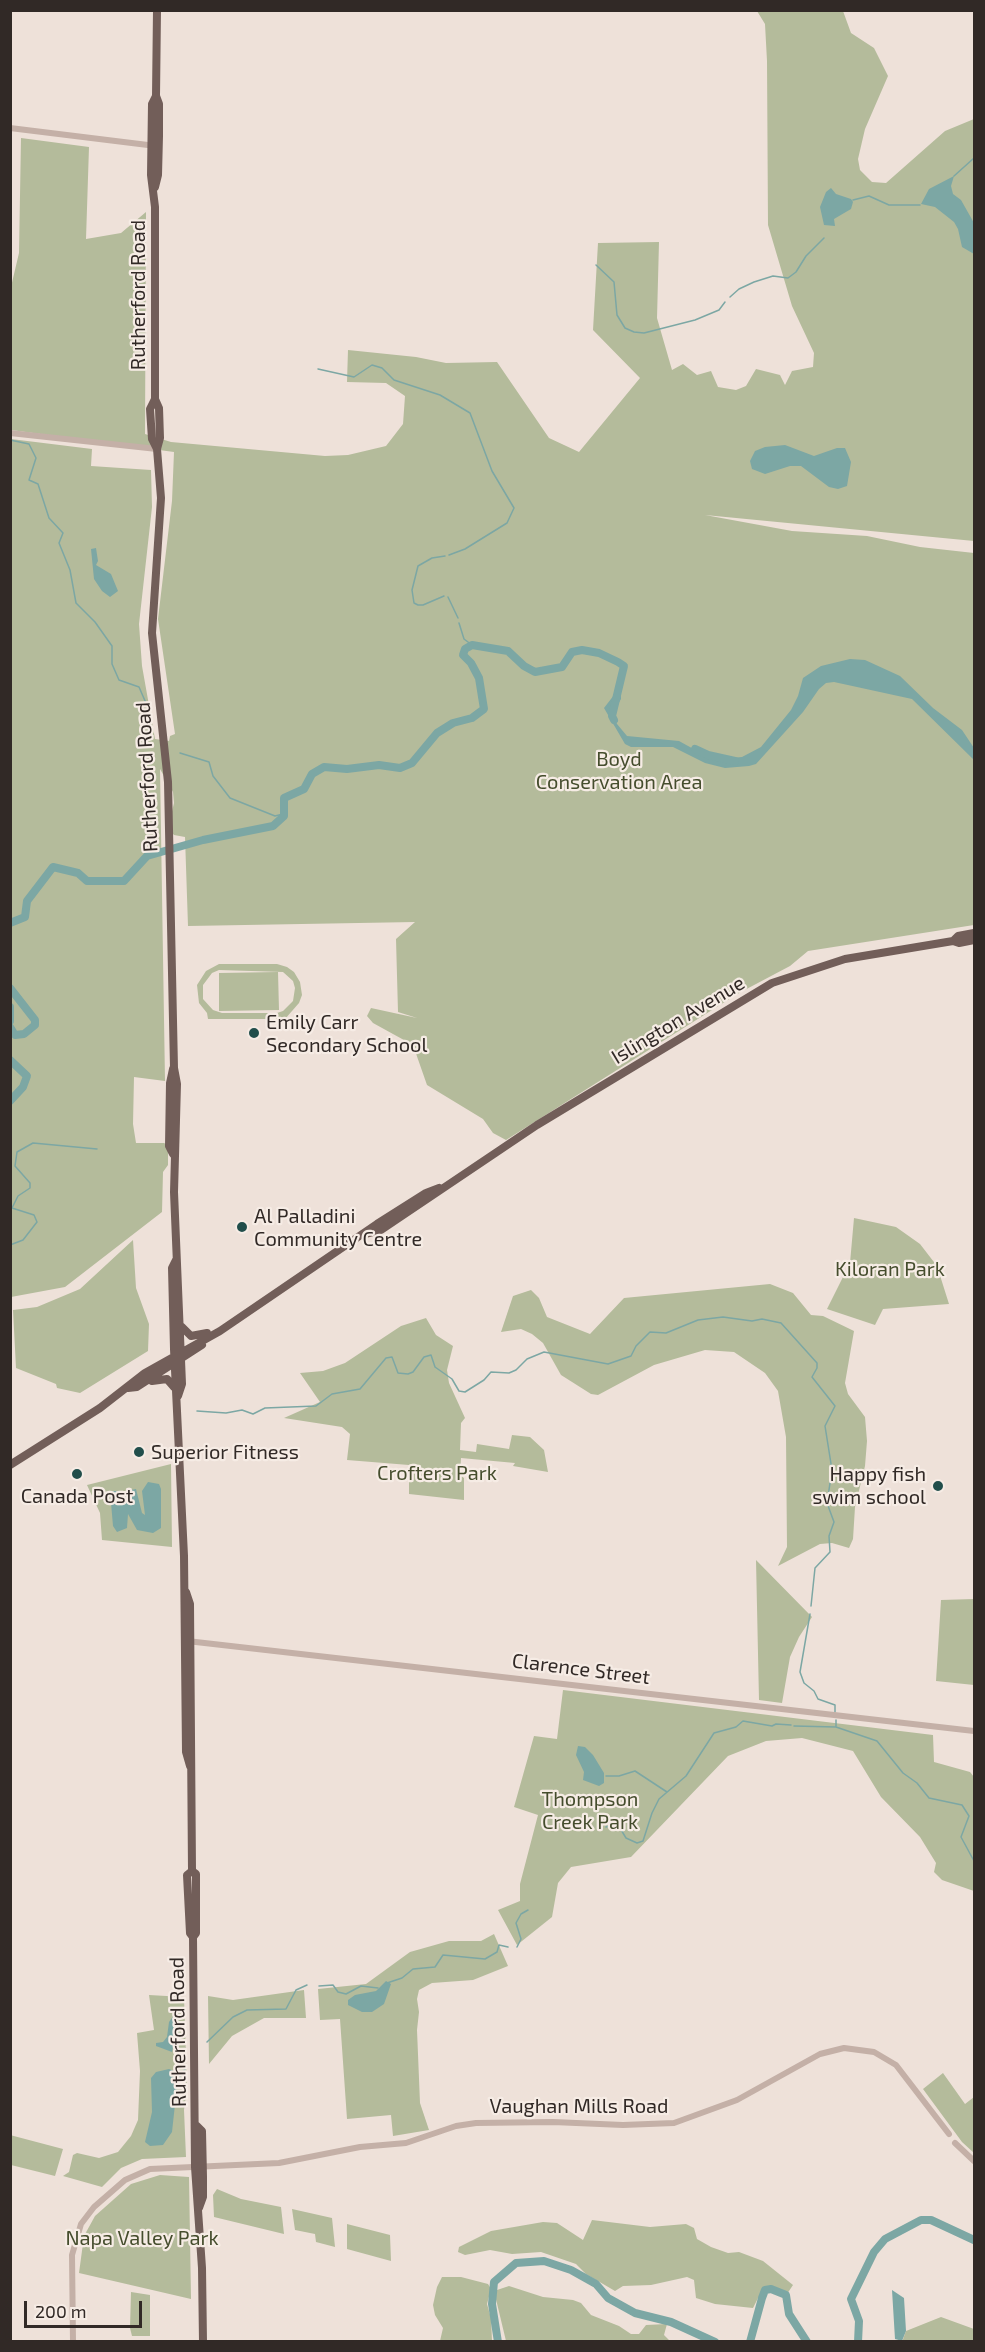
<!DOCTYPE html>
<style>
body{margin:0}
#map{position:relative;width:985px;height:2352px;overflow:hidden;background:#eee1d9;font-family:"Exo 2",sans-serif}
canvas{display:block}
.frame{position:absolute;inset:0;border:12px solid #312926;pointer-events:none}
.scale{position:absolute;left:24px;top:2301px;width:118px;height:27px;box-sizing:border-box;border:3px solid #312926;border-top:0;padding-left:8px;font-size:18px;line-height:21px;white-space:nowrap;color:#312926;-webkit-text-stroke:4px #f6ece5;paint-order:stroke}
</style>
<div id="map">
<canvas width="985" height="2352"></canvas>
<div class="frame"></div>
<div class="scale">200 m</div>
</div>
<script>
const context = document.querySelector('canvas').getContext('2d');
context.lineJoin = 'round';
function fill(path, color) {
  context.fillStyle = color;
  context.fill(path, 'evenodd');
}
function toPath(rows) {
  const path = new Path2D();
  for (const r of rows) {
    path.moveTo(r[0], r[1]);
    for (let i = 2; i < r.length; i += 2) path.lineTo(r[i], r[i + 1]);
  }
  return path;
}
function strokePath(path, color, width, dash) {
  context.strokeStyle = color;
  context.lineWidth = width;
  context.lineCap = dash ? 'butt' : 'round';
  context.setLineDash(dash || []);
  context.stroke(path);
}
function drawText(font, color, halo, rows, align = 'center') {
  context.font = font + ' "Exo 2",sans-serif';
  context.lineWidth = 4.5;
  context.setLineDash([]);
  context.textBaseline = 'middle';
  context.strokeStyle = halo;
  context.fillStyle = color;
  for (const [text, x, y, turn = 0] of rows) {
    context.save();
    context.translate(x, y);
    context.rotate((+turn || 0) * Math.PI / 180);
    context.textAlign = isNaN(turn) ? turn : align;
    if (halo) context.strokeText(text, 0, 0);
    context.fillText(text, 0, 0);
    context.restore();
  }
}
fill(toPath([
 [757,11,843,11,851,33,874,48,888,76,865,129,858,159,860,170,872,182,886,183,945,131,974,119,974,541,705,515,792,531,867,536,920,547,974,553,974,925,808,951,790,966,739,993,506,1140,493,1133,483,1119,427,1085,413,1045,373,1023,367,1016,371,1008,417,1018,398,1012,396,939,415,922,188,926,185,837,174,835,168,828,174,803,173,792,160,769,165,1081,134,1077,133,1124,136,1143,164,1143,168,1145,168,1165,163,1172,162,1212,65,1287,11,1297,11,439,92,449,91,466,151,470,152,507,139,624,142,666,155,739,169,741,170,736,175,734,158,619,172,501,174,452,11,430,10,291,19,253,21,138,89,147,86,239,121,233,146,212,145,434,171,442,325,456,348,455,386,446,403,424,405,396,386,383,347,382,348,350,416,357,446,363,497,362,549,438,579,452,640,378,593,330,598,243,659,242,657,318,672,370,683,364,697,375,711,371,718,387,736,390,746,386,756,369,780,375,785,385,792,371,813,367,814,353,792,306,768,225,767,61,765,24],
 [219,964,277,964,287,967,294,972,300,982,302,995,299,1003,285,1019,208,1019,207,1013,199,1003,197,985,206,971],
 [219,970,283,972,293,981,295,988,293,1001,283,1011,277,1013,222,1013,213,1010,203,999,203,985,212,973],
 [278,972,279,1010,219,1011,219,973],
 [854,1218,896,1227,920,1244,937,1266,949,1304,883,1309,875,1325,827,1309,850,1263],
 [133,1240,136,1288,149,1324,148,1351,80,1393,57,1388,56,1384,16,1368,13,1310,37,1307,80,1289],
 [770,1284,793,1293,811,1315,823,1316,854,1331,845,1383,848,1394,865,1417,867,1441,865,1466,855,1507,853,1539,849,1548,832,1543,820,1544,778,1566,787,1547,786,1437,778,1391,765,1373,734,1352,705,1350,654,1365,598,1395,591,1394,561,1375,543,1343,532,1334,521,1329,501,1332,513,1296,531,1290,539,1298,547,1317,590,1334,624,1298],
 [426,1318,436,1335,453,1346,447,1370,449,1383,465,1418,461,1423,460,1450,476,1452,477,1444,509,1449,512,1435,530,1437,544,1450,548,1472,513,1466,515,1463,461,1458,460,1475,464,1478,464,1500,409,1494,409,1465,347,1460,350,1434,342,1427,284,1418,320,1402,300,1373,323,1371,345,1363,401,1326],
 [171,1464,172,1547,102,1540,100,1513,87,1485],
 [756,1560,812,1617,799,1637,790,1657,782,1703,759,1700],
 [974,1599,974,1685,936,1681,941,1600],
 [563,1690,933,1735,934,1762,970,1772,974,1777,974,1891,942,1880,934,1872,936,1863,920,1837,881,1797,853,1751,802,1738,766,1741,728,1756,631,1857,571,1867,558,1883,552,1917,517,1945,498,1910,520,1901,520,1884,538,1815,514,1807,534,1736,557,1739],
 [494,1934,508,1966,473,1980,432,1983,419,1990,417,1999,419,2012,417,2030,420,2103,429,2130,393,2136,391,2115,347,2119,340,2019,320,2020,318,1989,366,1984,410,1952,449,1941,481,1941],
 [304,1990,306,2018,264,2018,232,2036,209,2064,208,1996,233,2000],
 [149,1995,184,1997,187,2088,184,2110,186,2157,142,2159,121,2168,102,2187,63,2176,69,2172,73,2155,77,2153,99,2158,118,2152,131,2136,138,2120,140,2071,137,2033,154,2030],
 [943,2073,965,2104,974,2097,974,2153,962,2142,923,2089],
 [10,2135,63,2149,55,2176,11,2165],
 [160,2175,189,2177,191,2299,79,2273,84,2236,95,2216,131,2184],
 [217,2189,241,2199,281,2207,284,2234,214,2217,213,2195],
 [292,2209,332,2218,335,2247,316,2242,315,2234,295,2230],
 [592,2220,650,2227,686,2224,694,2228,697,2239,711,2247,728,2253,739,2252,763,2261,793,2285,785,2297,776,2288,769,2288,758,2298,753,2308,715,2304,696,2298,694,2280,687,2277,651,2285,623,2286,615,2291,586,2274,576,2264,541,2252,512,2254,490,2250,465,2255,458,2252,459,2247,491,2231,543,2222,557,2223,583,2240],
 [347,2224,390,2235,391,2261,347,2249],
 [442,2277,461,2277,488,2284,491,2289,487,2304,491,2318,492,2341,440,2341,443,2328,435,2315,433,2305,437,2287],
 [509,2286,543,2297,573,2300,581,2303,591,2315,619,2326,631,2334,639,2334,646,2325,667,2324,664,2335,670,2341,506,2341,494,2291],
 [131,2292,150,2295,150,2336,132,2336,130,2328],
 [941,2317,974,2329,974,2341,902,2342,906,2331]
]), '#b4bb9b');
fill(toPath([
 [954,176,951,186,953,194,961,200,974,223,974,254,962,247,958,229,954,222,935,207,921,204,929,189],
 [831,188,836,194,851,199,853,202,851,209,834,219,835,226,824,225,820,207,826,192],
 [785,445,814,456,837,448,845,448,851,462,847,486,838,489,829,487,801,466,790,466,765,474,752,469,750,461,755,451,765,447],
 [96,548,98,561,96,565,111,574,118,591,110,597,102,591,94,579,91,549],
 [850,659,865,660,900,676,933,708,962,730,974,748,974,760,912,699,834,682,826,683,819,689,803,712,756,764,749,766,725,768,705,763,673,747,631,747,625,744,604,708,621,686,621,699,613,713,617,724,627,736,679,741,708,757,720,759,742,757,761,747,791,710,798,696,803,678,821,666],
 [148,1482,159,1484,161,1489,161,1528,153,1533,137,1530,128,1514,127,1528,117,1532,113,1526,110,1491,120,1491,125,1500,126,1491,136,1489,142,1513,145,1515,142,1491],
 [578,1746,585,1747,593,1755,604,1773,604,1783,599,1786,583,1780,584,1772,576,1755],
 [386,1981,391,1984,384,2004,372,2012,362,2012,348,2005,348,2000,355,1995,376,1991],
 [174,2015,173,2047,172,2052,156,2046,156,2043,163,2042,167,2037,169,2022],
 [169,2069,174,2071,177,2086,172,2132,163,2145,150,2146,145,2142,152,2112,151,2078,156,2072],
 [892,2290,904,2298,906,2331,902,2341,895,2339]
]), '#7ca7a4');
strokePath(toPath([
 [954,176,974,158],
 [853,200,869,196,889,205,920,205],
 [596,265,614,282,617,315,625,328,634,332,644,333,695,320,719,310,725,302],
 [730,297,739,289,754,282,773,276,788,278,796,272,806,256,824,238],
 [318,369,354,377,372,365,382,368,394,380,440,395,470,413,492,471,514,508,507,523,465,549,449,555],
 [10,440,29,444,36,458,29,480,38,484,49,518,63,533,59,543,70,570,76,603,95,622,112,646,112,664,119,680,139,687,149,710],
 [444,596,423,605,418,605,414,603,412,590,418,566,432,558,445,556],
 [448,597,458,618],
 [459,623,464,639,472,645],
 [180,753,209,762,213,776,230,798,275,816,283,814],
 [10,1245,23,1240,37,1222,34,1215,12,1208,18,1196,30,1188,30,1183,15,1166,17,1152,33,1143,97,1149],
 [197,1411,226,1413,242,1410,253,1414,265,1408,316,1406,332,1394,360,1389,386,1358,392,1357,398,1373,408,1374,413,1372,424,1357,431,1355,435,1367,452,1379,459,1391,465,1392,484,1380,491,1372,509,1373,516,1370,527,1359,544,1352,608,1364,631,1356,636,1346,650,1332,666,1333,698,1320,723,1317,752,1321,762,1319,781,1323,817,1363,817,1368,812,1377,835,1406,825,1426,832,1470,827,1503,834,1522,829,1536,830,1552,815,1568,811,1606],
 [810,1614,800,1672,804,1683,814,1691,818,1699,835,1705,835,1712],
 [836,1720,836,1726],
 [794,1726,836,1727,877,1741,903,1773,917,1783,929,1798,962,1805,969,1816,961,1837,974,1861],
 [606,1776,619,1776,635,1771,667,1792],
 [606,1827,617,1823,626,1838,637,1843,643,1841,652,1813,659,1799,686,1776,714,1733,736,1727,743,1721,772,1726,776,1724,791,1725],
 [517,1947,521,1939,516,1923,521,1914,528,1910],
 [387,1983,402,1978,413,1969,435,1967,443,1955,485,1959,497,1952,499,1945,508,1947],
 [319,1986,333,1985,338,1992,346,1994,361,1986,378,1988],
 [207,2042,233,2017,247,2010,286,2009,296,1990,307,1985],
 [176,2082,185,2069]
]), '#7ca7a4', 1.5);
strokePath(toPath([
 [695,749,708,755,735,761],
 [10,923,25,917,27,901,53,867,78,873,87,881,124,881,147,856,203,840,273,826,284,816,284,798,304,789,312,774,324,767,347,769,379,765,400,768,412,763,437,733,453,723,472,718,484,709,479,678,471,663,463,655,465,649,472,645,508,651,524,666,535,672,562,667,572,652,582,650,599,653,618,662,624,666,612,716,614,720],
 [10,988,35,1020,35,1025,24,1034,15,1035,10,1027],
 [10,1007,10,1021],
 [10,1060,27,1076,23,1087,10,1101],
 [498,2342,492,2304,494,2282,516,2263,544,2261,571,2270,596,2284,608,2298,635,2313,671,2322,715,2342],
 [750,2342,762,2298,765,2290,771,2289,786,2295,789,2314,807,2342],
 [858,2342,859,2321,851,2299,874,2252,885,2239,921,2220,931,2220,974,2240]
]), '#7ca7a4', 8);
strokePath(toPath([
 [10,128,156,146],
 [10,433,157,449],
 [187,1641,974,1731],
 [955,2143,974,2161],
 [73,2342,72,2255,81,2224,94,2207,125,2180,150,2169,279,2163,360,2147,406,2143,456,2126,476,2123,553,2122,623,2125,674,2123,737,2100,820,2054,844,2048,874,2052,896,2065,949,2134]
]), '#c4b0a7', 6);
strokePath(toPath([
 [156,96,152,104,151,175,155,207,155,399,150,409,152,439,157,449],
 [155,187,158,175,159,136,159,104,156,96,157,10],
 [155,399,159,408,160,438,157,449,161,498,152,633,168,782,174,1068,177,1084,174,1192,182,1384,178,1396],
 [953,941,958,936,974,933],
 [173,1069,170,1083,169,1146,173,1154],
 [366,1234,381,1230,537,1125,772,983,845,959,953,941,959,943,974,940],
 [176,1260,172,1268,174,1349,184,1556,186,1752,190,1766],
 [182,1327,191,1336,207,1333],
 [152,1381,167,1379,174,1387],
 [128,1388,137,1387,202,1345],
 [10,1465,100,1408,145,1373,220,1331,377,1224,426,1193,439,1188],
 [186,1592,190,1604,192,1871,196,1874,196,1933,193,1937],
 [192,1871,187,1875,190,1933,193,1937,195,2167,202,2268,203,2342],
 [197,2126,202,2131,203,2177,203,2197,199,2208]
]), '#725e59', 8);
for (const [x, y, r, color] of [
 [254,1033,6,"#214e4b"],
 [242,1227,6,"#214e4b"],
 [139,1452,6,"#214e4b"],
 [77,1474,6,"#214e4b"],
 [938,1486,6,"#214e4b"]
]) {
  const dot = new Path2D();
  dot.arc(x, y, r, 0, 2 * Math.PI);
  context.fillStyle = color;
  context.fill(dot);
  strokePath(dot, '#f6ece5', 2);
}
drawText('20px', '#312926', '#f6ece5', [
 ["Rutherford Road",138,295,-90],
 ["Rutherford Road",147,777,-93],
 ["Islington Avenue",678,1020,-31],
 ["Clarence Street",581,1669,7],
 ["Rutherford Road",178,2032,-91],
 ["Vaughan Mills Road",579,2106]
]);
drawText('20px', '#454d2d', '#f6ece5', [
 ["Boyd",619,759],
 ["Conservation Area",619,782],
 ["Kiloran Park",890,1269],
 ["Crofters Park",437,1473],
 ["Thompson",590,1799],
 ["Creek Park",590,1822],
 ["Napa Valley Park",142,2238]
]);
drawText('20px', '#312926', '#f6ece5', [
 ["Emily Carr",266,1022],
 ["Secondary School",266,1045],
 ["Al Palladini",254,1216],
 ["Community Centre",254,1239],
 ["Superior Fitness",151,1452],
 ["Happy fish",926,1474,"right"],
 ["swim school",926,1497,"right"],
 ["Canada Post",77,1496,"center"]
], 'left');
</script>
